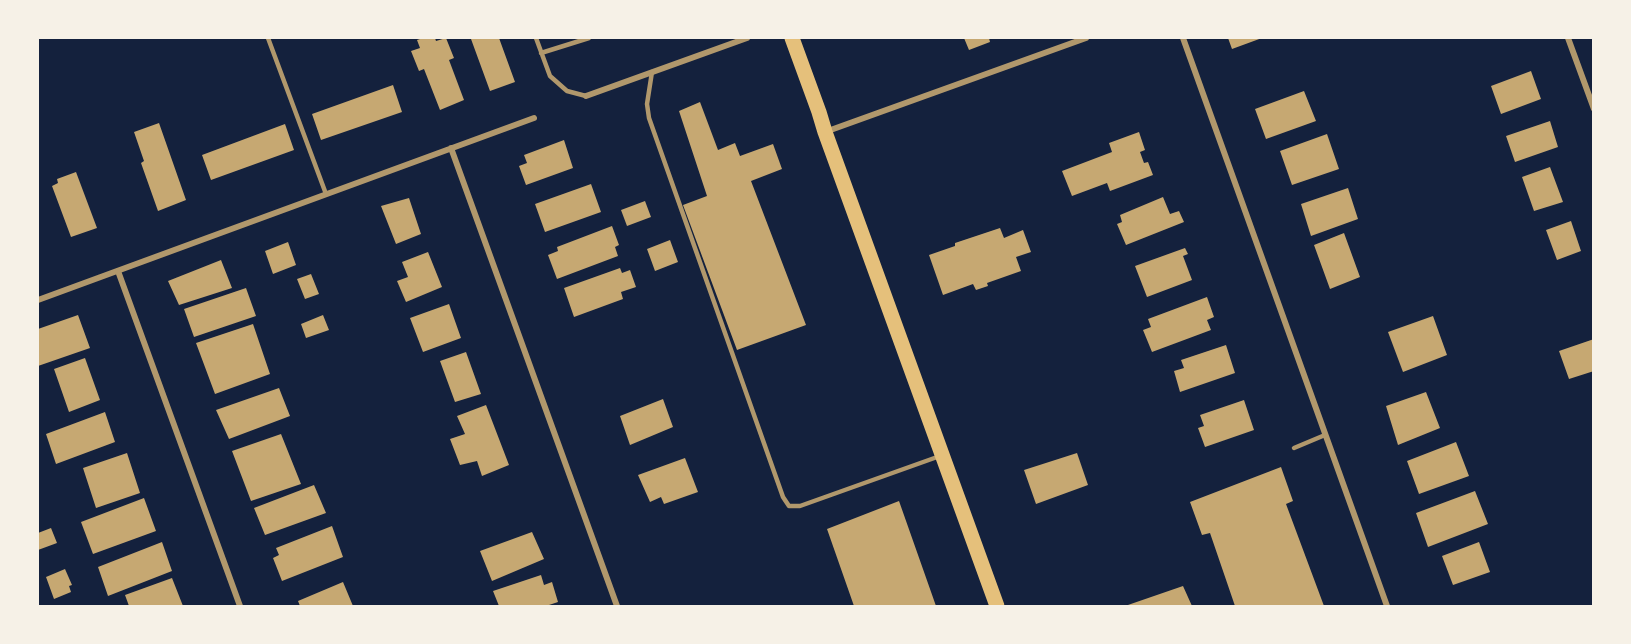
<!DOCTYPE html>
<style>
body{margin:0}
#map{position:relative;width:1631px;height:644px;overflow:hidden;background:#14213d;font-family:Karla,sans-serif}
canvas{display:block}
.frame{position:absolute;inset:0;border:39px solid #f6f1e7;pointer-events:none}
</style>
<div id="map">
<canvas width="1631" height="644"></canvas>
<div class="frame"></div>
</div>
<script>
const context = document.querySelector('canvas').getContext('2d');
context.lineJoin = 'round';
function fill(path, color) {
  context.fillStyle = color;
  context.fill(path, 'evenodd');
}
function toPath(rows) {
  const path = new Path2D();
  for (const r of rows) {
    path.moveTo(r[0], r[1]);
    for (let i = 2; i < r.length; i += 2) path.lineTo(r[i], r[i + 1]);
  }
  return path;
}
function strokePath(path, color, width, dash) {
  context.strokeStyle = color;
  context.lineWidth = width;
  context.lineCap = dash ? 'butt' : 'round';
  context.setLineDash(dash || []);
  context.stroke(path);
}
fill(toPath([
 [423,38,435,38,436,41,446,38,454,58,449,60,464,100,440,110,424,69,419,71,411,51,420,48,417,40],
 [475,38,499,38,515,82,490,91,471,39],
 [964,38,989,38,990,42,969,50],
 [1228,38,1262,38,1232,49],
 [1531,71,1541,99,1501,114,1491,86],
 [393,85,402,112,321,140,312,114],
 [1304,91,1316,121,1266,139,1255,109],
 [700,102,718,150,735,143,740,156,773,144,782,169,751,181,806,325,737,350,683,205,707,196,679,111],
 [1550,121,1558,147,1515,162,1506,136],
 [159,123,186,200,158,211,141,163,144,161,134,132],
 [285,124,294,150,211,180,202,155],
 [1139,132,1145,150,1140,152,1144,163,1148,162,1153,175,1110,191,1107,183,1072,196,1062,171,1112,152,1109,143],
 [1327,134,1339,169,1292,185,1280,151],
 [564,140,573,168,526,185,519,166,527,163,524,155],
 [1550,167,1563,202,1534,211,1522,177],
 [76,172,97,228,71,237,52,186,58,183,57,179],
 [591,184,601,212,545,232,535,204],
 [1348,188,1358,219,1311,236,1301,204],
 [1163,197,1170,214,1179,211,1184,222,1126,245,1117,224,1122,222,1120,215],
 [409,198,421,234,396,244,381,206],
 [645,201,651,217,627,226,621,210],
 [1571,221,1581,251,1557,260,1546,230],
 [612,226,619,245,615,247,618,256,557,279,548,255,558,251,557,247],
 [1000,228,1004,238,1023,230,1031,252,1016,257,1021,271,987,283,988,286,976,290,973,284,943,295,929,255,955,246,955,243],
 [1344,233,1360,277,1330,289,1314,245],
 [670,240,678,262,655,271,647,249],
 [288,242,296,265,273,274,265,251],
 [1185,248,1188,254,1183,256,1192,280,1147,297,1135,266],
 [428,252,442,287,406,302,397,281,408,277,402,262],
 [221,260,232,288,179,305,168,281],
 [620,268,622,273,630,270,636,287,621,292,623,299,574,317,564,288],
 [311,274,319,294,305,299,297,279],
 [246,288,256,316,194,337,184,309],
 [1207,297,1214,317,1207,320,1211,330,1152,352,1143,330,1151,327,1148,319],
 [449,304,461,338,423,352,410,318],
 [78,315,90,348,38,366,38,329],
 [323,315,329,330,306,338,301,324],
 [1433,316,1447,355,1403,372,1388,332],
 [253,324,270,374,215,394,196,343],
 [1594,339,1594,371,1569,379,1559,351],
 [1226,345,1235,373,1180,392,1174,371,1184,368,1181,360],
 [466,352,481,394,455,402,440,361],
 [85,358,100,400,69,412,54,369],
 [279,388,290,416,229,439,216,410],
 [1426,392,1440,428,1398,445,1386,406],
 [663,399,673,427,630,445,620,416],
 [1244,400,1254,430,1205,447,1198,428,1204,426,1200,415],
 [486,405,509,465,482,476,477,461,460,465,450,439,465,434,457,416],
 [105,412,115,442,56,464,46,434],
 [281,434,301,484,251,501,232,451],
 [1456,442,1469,476,1419,494,1407,461],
 [127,453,140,493,96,508,83,468],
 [1077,453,1088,485,1036,504,1024,470],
 [685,458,698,492,664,504,661,497,650,502,638,475],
 [1281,467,1293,501,1286,504,1324,606,1235,606,1210,533,1202,535,1190,502],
 [314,485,326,513,265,535,254,508],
 [1475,491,1488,524,1428,547,1416,513],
 [144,498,156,531,93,554,81,522],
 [899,501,936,606,854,606,827,529],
 [332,526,343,557,282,581,273,558,279,555,276,548],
 [51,528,57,543,38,550,38,533],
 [532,532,544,559,492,581,480,551],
 [162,542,172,571,108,596,98,567],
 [1479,542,1490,572,1453,585,1442,556],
 [65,569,72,585,69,586,71,592,54,599,46,577],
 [541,575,544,585,552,582,558,602,546,606,499,606,493,591],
 [172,578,183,606,129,606,125,595],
 [343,582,353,606,300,606,298,601],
 [1183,586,1192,606,1125,606]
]), '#c6a872');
strokePath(toPath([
 [268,38,326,194],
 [536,38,550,76,567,91,586,96],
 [541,53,589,38],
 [652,72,647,104,649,118,783,497,789,506,800,506,940,456],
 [1294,448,1325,435]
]), '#b1986c', 4.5);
strokePath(toPath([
 [1183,38,1387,606],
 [1568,38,1594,109],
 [586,96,747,38],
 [825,132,1086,38],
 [451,148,617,606],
 [118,271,240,606],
 [38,300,534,118]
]), '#b1986c', 6);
strokePath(toPath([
 [792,38,819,112,825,132,997,606]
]), '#e5c07b', 15);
</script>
